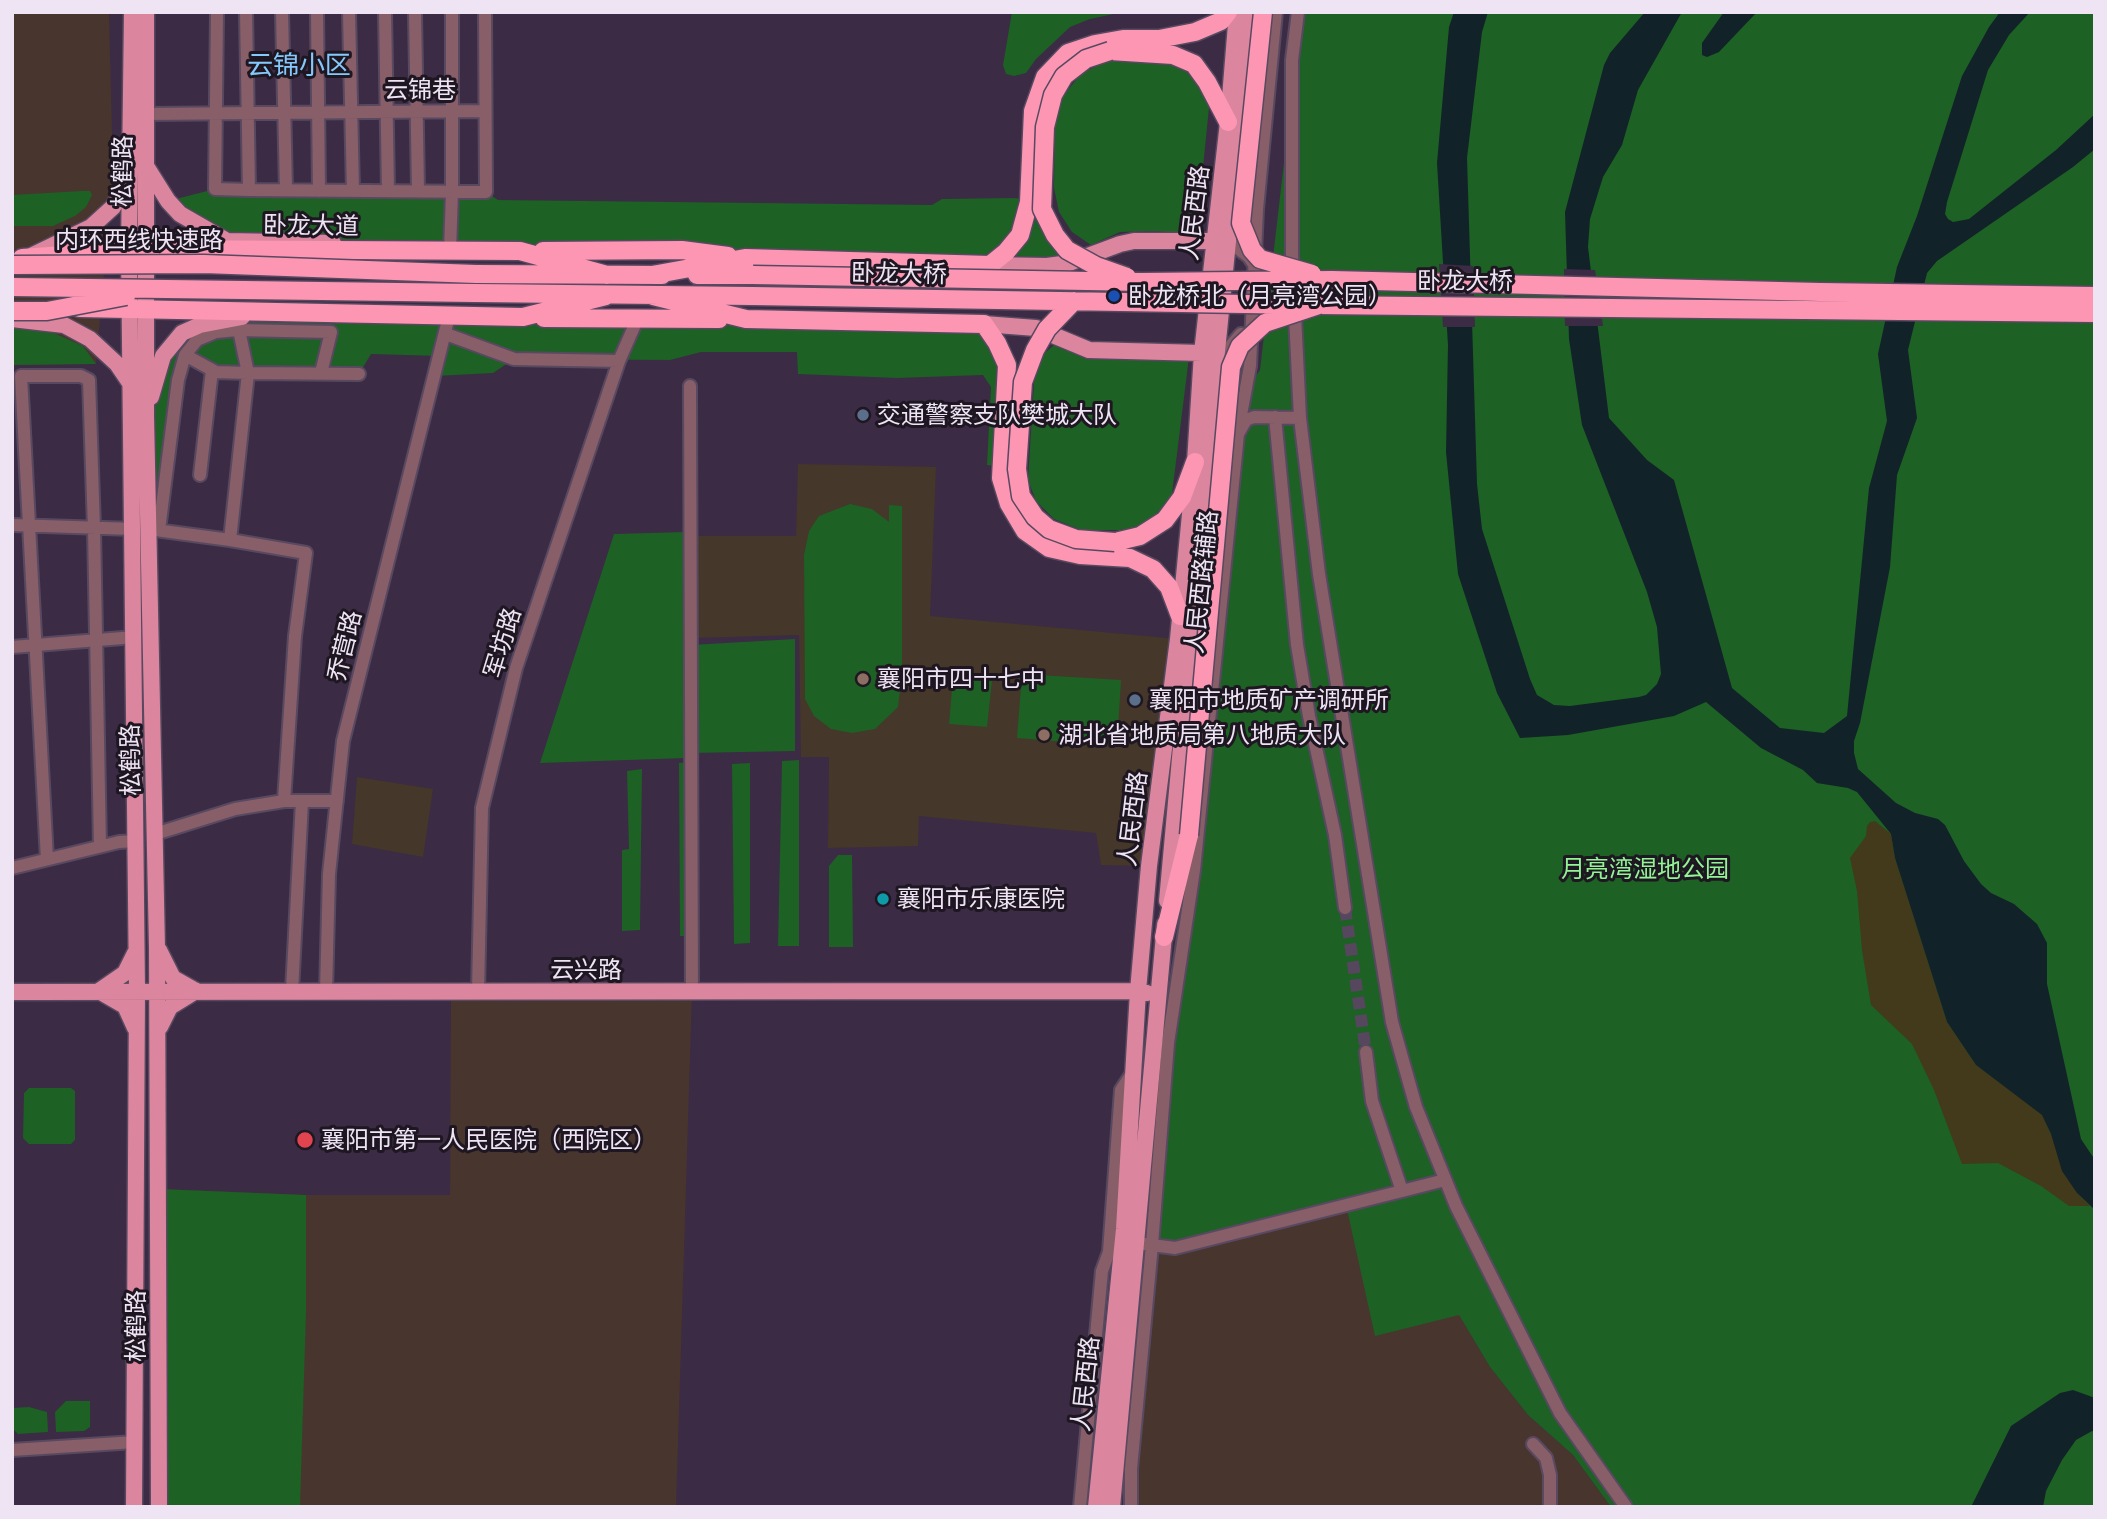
<!DOCTYPE html>
<meta charset="utf-8">
<style>
body{margin:0}
#map{position:relative;width:2107px;height:1519px;overflow:hidden;background:#3b2b44;font-family:"Golos Text",sans-serif}
canvas{display:block}
.frame{position:absolute;inset:0;border:14px solid #eee4f4;pointer-events:none}
</style>
<div id="map">
<canvas width="2107" height="1519"></canvas>
<div class="frame"></div>
</div>
<script>
const context = document.querySelector('canvas').getContext('2d');
context.lineJoin = 'round';
function fill(path, color) {
  context.fillStyle = color;
  context.fill(path, 'evenodd');
}
function toPath(rows) {
  const path = new Path2D();
  for (const r of rows) {
    path.moveTo(r[0], r[1]);
    for (let i = 2; i < r.length; i += 2) path.lineTo(r[i], r[i + 1]);
  }
  return path;
}
function strokePath(path, color, width, dash) {
  context.strokeStyle = color;
  context.lineWidth = width;
  context.lineCap = dash ? 'butt' : 'round';
  context.setLineDash(dash || []);
  context.stroke(path);
}
function drawText(font, color, halo, rows, align = 'center') {
  context.font = font + ' "Golos Text","Noto Sans SC",sans-serif';
  context.lineWidth = 6;
  context.setLineDash([]);
  context.textBaseline = 'middle';
  context.strokeStyle = halo;
  context.fillStyle = color;
  for (const [text, x, y, turn = 0] of rows) {
    context.save();
    context.translate(x, y);
    context.rotate((+turn || 0) * Math.PI / 180);
    context.textAlign = isNaN(turn) ? turn : align;
    if (halo) context.strokeText(text, 0, 0);
    context.fillText(text, 0, 0);
    context.restore();
  }
}
fill(toPath([
 [12,12,109,12,113,172,96,364,12,365],
 [451,992,692,993,676,1507,159,1507,160,1189,306,1195,450,1195],
 [1347,1205,1459,1315,1490,1367,1528,1415,1573,1455,1611,1507,1131,1507,1152,1245]
]), '#48352e');
fill(toPath([
 [798,464,936,467,930,616,1178,639,1149,866,1101,865,1096,833,919,816,918,846,828,848,829,757,801,757,799,635,693,638,692,536,796,536],
 [357,777,433,789,423,857,352,844]
]), '#453729');
fill(toPath([
 [1012,12,1123,12,1090,19,1070,27,1036,59,1026,73,1014,76,1006,74,1003,65],
 [1298,12,2095,12,2095,1507,1611,1507,1573,1455,1528,1415,1490,1367,1459,1315,1375,1336,1346,1205,1175,1248,1152,1245,1169,1030,1245,391,1260,370,1292,93],
 [1110,59,1171,65,1191,69,1210,98,1197,227,1182,233,1155,231,1120,232,1091,245,1072,232,1059,212,1054,188,1055,120,1063,96,1081,74],
 [215,189,486,192,498,200,932,205,942,199,1016,198,1029,202,1020,235,990,265,227,241,168,201],
 [82,191,90,191,92,195,86,207,75,216,53,226,12,226,12,195],
 [1035,202,1036,214,1045,237,1059,255,1044,261,1011,258,1031,231],
 [228,318,984,324,1007,365,1002,467,987,465,991,387,983,375,897,378,798,374,797,352,701,352,670,360,514,359,493,373,435,376,440,356,371,354,359,374,212,370,183,363,168,473,148,529,146,416,163,356,182,333],
 [12,325,40,327,83,346,96,364,12,365],
 [1054,345,1088,356,1189,357,1171,502,1147,526,1120,530,1081,530,1054,519,1036,501,1028,480,1034,383,1039,358],
 [850,504,872,509,889,522,889,505,902,506,902,674,898,707,875,729,852,733,831,729,814,716,805,699,804,555,809,531,819,516],
 [686,532,687,758,540,763,614,534],
 [795,639,795,751,691,753,691,645],
 [1022,674,1121,680,1117,746,1017,738],
 [953,678,992,681,987,727,949,724],
 [799,760,799,946,778,946,782,761],
 [691,762,692,936,680,936,679,763],
 [750,763,750,943,734,944,732,764],
 [642,769,640,930,622,931,622,850,629,849,627,771],
 [838,855,852,855,853,947,829,947,829,866],
 [29,1088,71,1088,75,1091,75,1140,71,1144,29,1144,23,1138,24,1093],
 [160,1189,306,1195,306,1313,300,1507,159,1507],
 [66,1401,90,1401,90,1427,84,1431,56,1432,55,1412],
 [29,1407,47,1412,48,1432,18,1434,13,1429,12,1408]
]), '#1d6124');
fill(toPath([
 [1875,821,1891,834,1895,858,1947,1022,1976,1065,2042,1114,2077,1193,2090,1206,2069,1206,2041,1186,1998,1163,1962,1164,1934,1090,1912,1044,1871,1005,1862,950,1857,891,1850,858,1866,836,1867,826,1870,822]
]), '#423a1a');
fill(toPath([
 [1454,12,1488,12,1482,32,1467,158,1477,484,1482,529,1530,679,1537,695,1554,705,1570,706,1639,697,1646,695,1657,684,1661,674,1657,627,1647,592,1582,425,1569,339,1565,212,1604,65,1610,53,1645,12,1682,12,1638,90,1622,145,1603,177,1590,219,1588,247,1609,418,1647,460,1674,480,1732,688,1780,728,1824,733,1847,716,1869,488,1887,421,1878,354,1897,267,1917,216,1962,76,1989,27,2000,12,2030,12,2009,35,1988,70,1947,202,1945,214,1948,219,1953,222,1969,219,2056,150,2095,114,2095,149,2073,167,1937,261,1927,273,1908,350,1917,418,1897,475,1890,567,1860,723,1854,741,1854,753,1858,769,1896,803,1915,813,1938,819,1945,825,1964,861,1981,884,1991,893,2014,904,2037,924,2047,943,2047,984,2081,1139,2095,1160,2095,1210,2077,1193,2062,1171,2051,1134,2042,1115,1976,1065,1947,1022,1895,858,1891,834,1857,792,1848,788,1817,783,1803,770,1761,748,1706,702,1674,716,1568,735,1520,738,1497,693,1458,574,1446,452,1448,345,1437,163,1449,27],
 [1724,12,1757,12,1719,52,1707,57,1702,55,1702,43],
 [2073,1390,2095,1398,2095,1432,2092,1431,2076,1440,2062,1460,2046,1491,2043,1507,1971,1507,2011,1426,2060,1393]
]), '#122229');
fill(toPath([
 [1439,264,1473,266,1475,327,1443,327],
 [1564,269,1595,270,1603,326,1565,326]
]), '#3b2b44');
strokePath(toPath([
 [1345,908,1366,1052]
]), '#56475e', 12, [12, 6]);
const minor = toPath([
 [217,12,215,189,249,190],
 [246,12,249,190,486,192,485,12],
 [282,12,286,190],
 [317,12,319,191],
 [349,12,353,191],
 [385,12,388,191],
 [415,12,418,191],
 [1298,12,1292,60,1292,254,1300,418,1319,574,1392,1022,1416,1107,1456,1206,1560,1413,1626,1507],
 [146,114,484,111],
 [1228,241,1249,257,1253,263],
 [450,251,452,192,452,12],
 [446,334,514,359,619,361],
 [185,355,197,340,216,332,237,330,331,332,321,373],
 [1216,363,1241,334],
 [690,386,692,993],
 [1275,417,1297,645,1309,716,1335,835,1345,908],
 [1239,426,1250,366,1257,209,1276,12],
 [200,475,212,370],
 [12,525,134,529],
 [148,529,230,540,248,373,359,374],
 [159,530,178,380,185,355,216,372,248,373,239,330],
 [230,540,306,553,295,636,284,801],
 [12,647,135,637],
 [155,834,235,809,284,801,337,801],
 [47,859,21,376,81,376,89,380,94,528,100,846],
 [12,868,119,842,136,841],
 [1191,876,1194,870,1238,434,1246,420,1254,417,1300,418],
 [292,991,302,801],
 [326,992,329,874,343,741,449,316],
 [478,992,482,808,516,668,619,361,637,320],
 [1402,1191,1445,1180],
 [1144,1244,1175,1248,1402,1191,1372,1101,1366,1052],
 [1533,1444,1546,1458,1550,1475,1550,1507],
 [12,1450,135,1442],
 [1080,1507,1102,1271,1109,1252,1121,1090,1133,1072],
 [1131,1507,1131,1469,1152,1245,1168,1043,1194,870]
]);
const major = toPath([
 [132,12,129,250,137,991,134,1507],
 [146,12,146,416,157,948,159,1507],
 [146,166,168,201,180,214,227,241,333,243],
 [33,255,91,227,113,207,130,179],
 [990,265,1047,266,1069,263,1120,244,1134,241,1214,241],
 [12,319,64,325,90,339,117,364,132,386],
 [984,324,1036,328,1089,350,1202,353],
 [151,397,163,356,182,333,200,325,242,317],
 [1167,901,1217,351,1251,12],
 [159,950,173,978,196,991,170,1007,160,1027],
 [135,953,125,973,99,991,125,1006,135,1028],
 [12,992,1138,991,1147,993],
 [1096,1507,1124,1229,1138,991,1149,866,1178,639,1195,462,1202,353,1228,122,1237,12],
 [1112,1507,1165,924]
]);
const highway = toPath([
 [1110,51,1173,55,1194,64,1207,82,1228,122],
 [543,251,682,250,728,256],
 [22,258,144,249,520,251,607,275],
 [476,274,662,275],
 [652,275,745,258,990,265,1006,252,1020,235,1029,202,1033,111,1045,77,1068,53,1095,44,1123,39,1159,39,1195,32,1221,21,1228,12],
 [697,275,753,275],
 [1332,280,1820,292,2095,296],
 [475,293,752,296],
 [653,296,746,319,984,324,997,343,1007,365,1001,478,1009,504,1025,531,1049,548,1080,555,1130,558,1153,569,1169,587,1180,616],
 [1319,305,2095,313],
 [79,308,523,317,606,296],
 [544,318,719,319],
 [1115,542,1140,536,1165,520,1182,497,1195,462],
 [1164,937,1189,835]
]);
strokePath(minor, '#584960', 16);
strokePath(major, '#584960', 19);
strokePath(highway, '#584960', 21);
strokePath(minor, '#885e69', 12);
strokePath(major, '#db869e', 16);
strokePath(highway, '#fc96b3', 18);
const highwayBridge = toPath([
 [1263,12,1241,223,1252,250,1260,259,1312,274],
 [1110,51,1086,59,1064,76,1053,95,1045,127,1042,209,1055,235,1067,250,1096,266,1127,277],
 [12,265,204,264,476,274],
 [753,275,1143,282,1332,280],
 [12,287,475,293],
 [752,296,1305,305],
 [1074,301,1047,329,1035,350,1023,382,1017,469,1021,496,1035,517,1049,529,1076,539,1115,542],
 [12,311,47,311,126,296],
 [1189,835,1231,367,1240,346,1265,323,1319,305]
]);
strokePath(highwayBridge, '#584960', 21, []);
strokePath(highwayBridge, '#fc96b3', 18);
for (const [x, y, r, color] of [
 [1114,296,7,"#1a4fb4"],
 [863,415,7,"#5c6f8a"],
 [863,679,7,"#8d6e63"],
 [1135,700,7,"#5c6f8a"],
 [1044,735,7,"#8d6e63"],
 [883,899,7,"#0f9aa8"],
 [305,1140,9,"#e0444e"]
]) {
  const dot = new Path2D();
  dot.arc(x, y, r, 0, 2 * Math.PI);
  context.fillStyle = color;
  context.fill(dot);
  strokePath(dot, '#1e1722', 2.5);
}
drawText('24px', '#eee4f4', '#1e1722', [
 ["云锦巷",420,90],
 ["松鹤路",123,171,-89],
 ["人民西路",1195,213,-83],
 ["卧龙大道",311,226,1],
 ["内环西线快速路",139,240],
 ["卧龙大桥",899,274,1],
 ["卧龙大桥",1465,281],
 ["人民西路辅路",1202,582,-84],
 ["军坊路",503,643,-73],
 ["乔营路",345,646,-76],
 ["松鹤路",131,760,-91],
 ["人民西路",1133,819,-83],
 ["云兴路",586,970],
 ["松鹤路",136,1326,-90],
 ["人民西路",1086,1384,-84]
]);
drawText('24px', '#eee4f4', '#1e1722', [
 ["卧龙桥北（月亮湾公园）",1128,296],
 ["交通警察支队樊城大队",877,415],
 ["襄阳市四十七中",877,679],
 ["襄阳市地质矿产调研所",1149,700],
 ["湖北省地质局第八地质大队",1058,735],
 ["襄阳市乐康医院",897,899],
 ["襄阳市第一人民医院（西院区）",321,1140]
], 'left');
drawText('24px', '#93f496', '#1e1722', [
 ["月亮湾湿地公园",1645,869]
]);
drawText('26px', '#85c9fc', '#1e1722', [
 ["云锦小区",299,66]
]);
</script>
